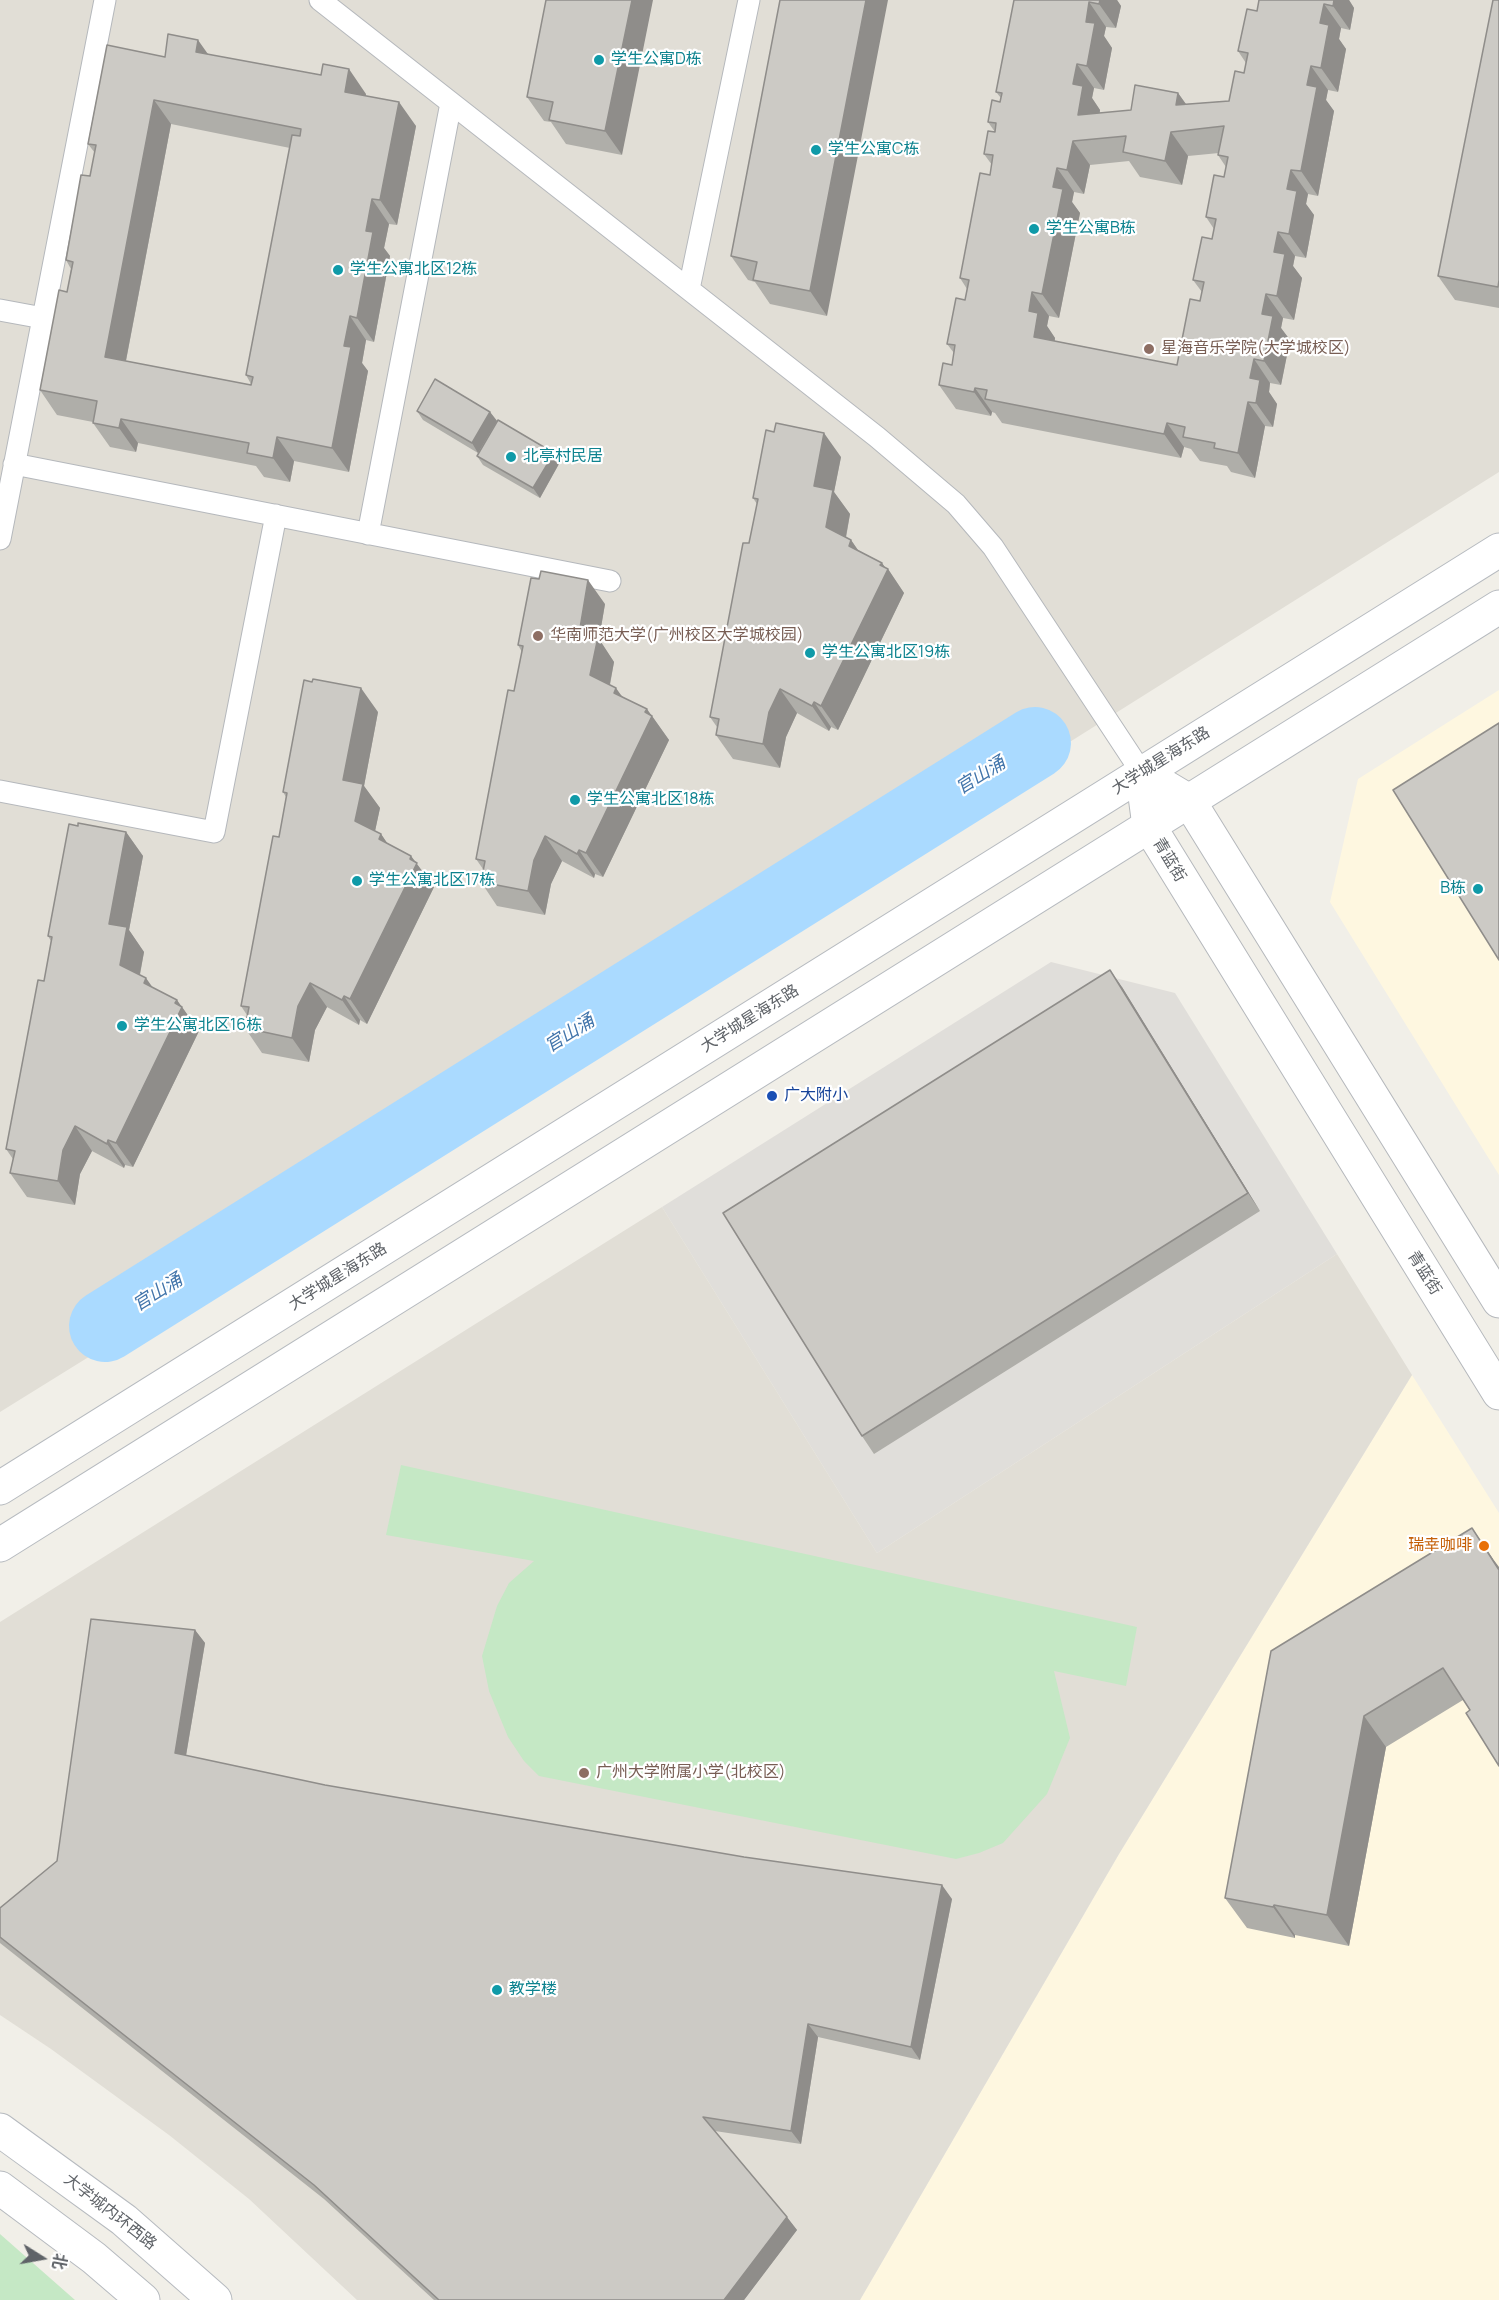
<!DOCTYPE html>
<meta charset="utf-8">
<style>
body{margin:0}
#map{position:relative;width:1499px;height:2300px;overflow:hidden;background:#f1efe8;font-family:Manrope,"Noto Sans SC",sans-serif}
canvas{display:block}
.north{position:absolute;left:12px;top:2228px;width:60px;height:60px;-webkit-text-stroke:4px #fff;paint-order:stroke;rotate:101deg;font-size:16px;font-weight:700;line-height:24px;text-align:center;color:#5f6368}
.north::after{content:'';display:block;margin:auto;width:21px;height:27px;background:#5f6368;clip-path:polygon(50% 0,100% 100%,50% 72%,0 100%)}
</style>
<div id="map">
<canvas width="1499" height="2300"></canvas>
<div class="north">北</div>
</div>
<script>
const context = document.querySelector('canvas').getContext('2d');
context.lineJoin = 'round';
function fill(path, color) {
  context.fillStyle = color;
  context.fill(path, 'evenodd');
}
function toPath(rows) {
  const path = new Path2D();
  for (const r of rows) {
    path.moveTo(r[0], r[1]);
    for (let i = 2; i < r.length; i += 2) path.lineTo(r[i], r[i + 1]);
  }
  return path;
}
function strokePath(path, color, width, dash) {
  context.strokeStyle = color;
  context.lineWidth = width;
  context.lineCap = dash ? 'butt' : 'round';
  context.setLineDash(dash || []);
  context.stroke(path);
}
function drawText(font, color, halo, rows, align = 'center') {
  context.font = font + ' Manrope,"Noto Sans SC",sans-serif';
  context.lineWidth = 4.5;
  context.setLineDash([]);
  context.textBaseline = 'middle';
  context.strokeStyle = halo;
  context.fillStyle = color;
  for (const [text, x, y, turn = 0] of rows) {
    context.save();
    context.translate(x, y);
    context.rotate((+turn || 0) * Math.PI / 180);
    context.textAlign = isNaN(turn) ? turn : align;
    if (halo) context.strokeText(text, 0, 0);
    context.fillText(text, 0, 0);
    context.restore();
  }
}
fill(toPath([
 [1499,690,1499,1175,1330,902,1358,779],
 [1412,1375,1499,1513,1499,2300,860,2300,1119,1854]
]), '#fef7e0');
fill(toPath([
 [1051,962,1175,993,1337,1254,877,1553,662,1207]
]), '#e0deda');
fill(toPath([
 [0,0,1499,0,1499,472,1049,755,1030,725,90,1315,108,1345,0,1412],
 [662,1207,877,1553,1337,1254,1412,1375,1119,1854,860,2300,357,2300,249,2199,169,2135,51,2049,0,2015,0,1622]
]), '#e1ded6');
fill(toPath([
 [401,1465,1137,1627,1126,1686,1054,1671,1070,1738,1047,1794,1003,1843,979,1853,956,1859,539,1776,524,1761,508,1737,489,1691,482,1656,497,1606,509,1583,534,1561,386,1535],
 [0,2234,75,2300,0,2300]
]), '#c5e8c5');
strokePath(toPath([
 [105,1326,1035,743]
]), '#aadaff', 72);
const service = toPath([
 [320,0,877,437,956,504,993,547,1142,773],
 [689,289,749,0],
 [0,310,43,318],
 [14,464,610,581],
 [368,534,451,103],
 [0,539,105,0],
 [0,791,214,832,276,515]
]);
const tertiary = toPath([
 [1142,773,1149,826,1499,1393],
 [1142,773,1189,801,1499,1301]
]);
const secondary = toPath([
 [0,1488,1499,550],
 [0,1545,1499,607],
 [0,2130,124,2220,215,2300],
 [0,2188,94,2258,143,2300]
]);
strokePath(service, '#b5b8bc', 23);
strokePath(tertiary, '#b5b8bc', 35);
strokePath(secondary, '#b6babf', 35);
strokePath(service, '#fff', 21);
strokePath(tertiary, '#fff', 33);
strokePath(secondary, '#fff', 33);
fill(toPath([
 [546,0,622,155,566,144,551,122,544,121,527,97],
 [780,0,827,316,770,304,755,282,748,280,731,256],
 [1014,0,1117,0,1121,6,1116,28,1106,27,1104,36,1112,48,1104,90,1094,88,1092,98,1100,110,1100,113,1131,110,1178,93,1186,104,1229,101,1244,73,1246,63,1238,51,1257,11,1259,1,1258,0,1349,0,1354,8,1350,30,1341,28,1339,39,1346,49,1338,92,1328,90,1326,100,1334,111,1318,196,1308,194,1306,204,1314,215,1306,258,1295,256,1293,266,1302,278,1294,320,1283,318,1281,328,1290,340,1281,385,1270,383,1269,392,1277,404,1273,427,1265,426,1255,478,1231,472,1227,466,1200,461,1191,449,1184,447,1181,458,1002,423,995,413,992,412,991,416,956,409,939,385,952,365,954,353,947,344,965,300,967,289,960,278,990,175,992,165,984,154,995,132,988,122,1000,102,1001,98,996,92],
 [1219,153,1218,155,1226,167,1224,177,1206,217,1214,229,1212,239,1193,280,1202,292,1200,301,1177,365,1055,341,1055,338,1047,326,1049,316,1059,318,1080,213,1072,202,1074,192,1084,194,1090,165,1129,161,1140,177,1182,185,1188,156],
 [1499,0,1499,308,1455,300,1438,276],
 [208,54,366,94,365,96,416,126,397,225,389,224,384,248,390,256,374,342,366,340,362,363,368,371,349,472,294,461,290,482,264,477,256,466,138,443,136,452,110,447,93,423,93,422,57,415,40,390,67,292,71,269,66,260,90,176,95,153,88,144,165,57],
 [171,124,290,148,246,375,251,384,251,385,126,361],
 [417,411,490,412,497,421,478,453,423,420],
 [477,456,560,462,540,498,483,465],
 [841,457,834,492,850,514,846,538,851,540,858,550,882,563,885,568,888,569,904,593,838,730,831,727,829,731,797,713,786,737,780,768,733,759,716,735,717,727,710,717,749,543,757,504,753,498],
 [605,604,599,639,614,662,610,685,623,697,652,716,669,740,603,877,595,874,594,878,562,861,551,884,545,915,497,906,481,882,483,869,476,859,514,691,522,652,518,645],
 [378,712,364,786,380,808,375,831,381,834,387,843,411,856,434,887,367,1024,360,1020,359,1025,327,1007,315,1030,309,1062,262,1053,245,1028,247,1015,241,1006,279,837,286,797,283,792],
 [78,826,126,832,143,856,129,930,144,952,140,975,153,988,182,1007,199,1031,133,1167,125,1165,124,1168,92,1151,80,1174,75,1205,27,1197,10,1173,13,1159,6,1149,44,981,51,941,48,936],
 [1122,987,1260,1211,874,1454,862,1436],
 [1472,1528,1493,1559,1470,1710,1463,1700,1386,1747,1349,1946,1295,1935,1295,1938,1247,1928,1225,1898],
 [195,1630,205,1643,186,1756,325,1785,952,1899,920,2060,818,2037,801,2144,715,2131,797,2230,744,2300,434,2300,324,2199,0,1943,0,1908,57,1861]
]), '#afaea9');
fill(toPath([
 [632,0,653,0,622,155,605,131],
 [866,0,888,0,827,316,810,291],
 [1100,0,1117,0,1121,6,1116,28,1099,4],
 [1334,0,1349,0,1354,8,1350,30,1333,6],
 [1089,2,1106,27,1104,36,1112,48,1104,90,1087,66,1086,22],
 [1324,4,1341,28,1339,39,1346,49,1338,92,1321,68,1320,23],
 [198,40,215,64,196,52],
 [1077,64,1094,88,1092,98,1100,110,1095,139,1078,115,1073,84],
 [1311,66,1328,90,1326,100,1334,111,1318,196,1301,171,1307,85],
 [349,69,366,94,362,116,345,92],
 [1178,93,1195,117,1176,105],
 [154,100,171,124,122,381,105,357],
 [399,102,416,126,397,225,380,200],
 [1171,132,1188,156,1182,185,1165,161],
 [1073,141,1090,165,1084,194,1067,170],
 [1057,168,1074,192,1072,202,1080,213,1059,318,1042,294,1053,187],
 [1291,170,1308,194,1306,204,1314,215,1306,258,1289,234,1287,189],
 [372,199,389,224,384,248,390,256,374,342,357,318,366,231],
 [1278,232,1295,256,1293,266,1302,278,1294,320,1277,296,1274,252],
 [1032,292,1049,316,1047,326,1055,338,1051,361,1034,337,1029,311],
 [1266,294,1283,318,1281,328,1290,340,1281,385,1264,361,1262,314],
 [350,316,366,340,362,363,368,371,349,472,332,448,344,346],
 [1254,359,1270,383,1269,392,1277,404,1273,427,1256,403,1250,378],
 [975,388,992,412,991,416,974,392],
 [1248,402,1265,426,1255,478,1238,453],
 [490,412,497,421,478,453,472,443],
 [121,419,138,443,136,452,119,428],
 [1167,423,1184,447,1181,458,1164,434],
 [824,433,841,457,834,492,850,514,843,552,826,527,814,486],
 [277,437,294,461,290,482,273,458],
 [554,453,560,462,540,498,533,488],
 [851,540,868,565,849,546],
 [882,563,887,570,888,569,904,593,838,730,821,706,880,565],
 [588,580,605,604,599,639,614,662,607,699,590,675,579,634],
 [361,688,378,712,364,786,380,808,372,845,355,821,343,780],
 [616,688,633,712,614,693],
 [780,689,797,713,786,737,780,768,763,744,769,712],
 [814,702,831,727,829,731,812,706],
 [647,709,669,740,603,877,586,853],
 [126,832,143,856,129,930,144,952,137,989,120,965,109,924],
 [381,834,398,859,379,839],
 [545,836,562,861,551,884,545,915,528,891,534,860],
 [579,850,595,874,594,878,577,854],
 [411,856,434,887,367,1024,350,999],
 [1110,970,1122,987,1260,1211,1248,1193],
 [146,978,163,1002,144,983],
 [310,983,327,1007,315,1030,309,1062,292,1038,298,1006],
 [344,996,360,1020,359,1025,342,1000],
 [177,1000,199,1031,133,1167,116,1143],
 [75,1126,92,1151,80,1174,75,1205,58,1181,63,1150],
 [108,1140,125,1165,124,1168,107,1144],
 [1472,1528,1493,1559,1499,1567,1499,1570],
 [195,1630,205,1643,184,1767,175,1753],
 [1364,1716,1386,1747,1349,1946,1327,1915],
 [942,1885,952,1899,920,2060,911,2047],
 [1274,1905,1295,1935,1295,1938,1273,1907],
 [808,2024,818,2037,801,2144,791,2131],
 [787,2217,797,2230,744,2300,724,2300]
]), '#8f8d8a');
const building = toPath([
 [546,0,632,0,605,131,549,120,553,102,527,97,546,0],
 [780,0,866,0,810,291,753,280,757,262,731,256,780,0],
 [1014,0,1100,0,1099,4,1089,2,1086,22,1095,23,1087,66,1077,64,1073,84,1083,86,1078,115,1131,110,1135,85,1178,93,1176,105,1229,101,1235,71,1244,73,1248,53,1238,51,1247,9,1257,11,1259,0,1334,0,1333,6,1324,4,1320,23,1329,25,1321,68,1311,66,1307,85,1317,87,1301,171,1291,170,1287,189,1297,191,1289,234,1278,232,1274,252,1285,254,1277,296,1266,294,1262,314,1273,316,1264,361,1254,359,1250,378,1260,380,1256,403,1248,402,1238,453,1214,448,1215,443,1183,437,1185,427,1167,423,1164,434,985,399,987,390,975,388,974,392,939,385,943,363,952,365,955,345,947,344,956,298,965,300,969,280,960,278,980,173,990,175,993,155,984,154,988,131,995,132,996,123,988,122,992,100,1000,102,1002,93,996,92,1014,0],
 [1224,126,1218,155,1228,157,1224,177,1214,175,1206,217,1216,219,1212,239,1202,237,1193,280,1204,282,1200,301,1190,299,1177,365,1034,337,1038,313,1029,311,1032,292,1042,294,1063,189,1053,187,1057,168,1067,170,1073,141,1126,136,1123,152,1165,161,1171,132,1224,126],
 [1493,0,1499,0,1499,280,1498,287,1438,276,1493,0],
 [168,34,198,40,196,52,321,75,323,64,349,69,345,92,399,102,380,200,372,199,366,231,373,232,357,318,350,316,344,346,351,347,332,448,277,437,273,458,247,453,249,443,121,419,119,428,93,423,97,401,40,390,59,290,67,292,73,262,66,260,81,175,90,176,96,145,88,144,107,45,165,57,168,34],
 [154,100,301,129,300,136,292,135,246,375,253,377,251,385,105,357,154,100],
 [435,379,490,412,472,443,417,411,435,379],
 [498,420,554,453,533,488,477,456,498,420],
 [776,423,824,433,814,486,833,490,826,527,851,540,849,546,882,563,880,565,888,569,821,706,814,702,812,706,780,689,769,712,763,744,716,735,719,719,710,717,743,543,749,543,758,499,753,498,766,430,774,432,776,423],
 [541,571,588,580,579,634,598,637,590,675,616,688,614,693,647,709,645,712,652,716,586,853,579,850,577,854,545,836,534,860,528,891,481,882,485,861,476,859,508,690,514,691,523,646,518,645,531,578,539,579,541,571],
 [313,679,361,688,343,780,363,784,355,821,381,834,379,839,411,856,410,859,417,863,350,999,344,996,342,1000,310,983,298,1006,292,1038,245,1028,249,1007,241,1006,273,836,279,837,287,793,283,792,304,680,312,682,313,679],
 [1499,723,1499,960,1393,790,1499,723],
 [78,823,126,832,109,924,127,927,120,965,146,978,144,983,177,1000,175,1003,182,1007,116,1143,108,1140,107,1144,75,1126,63,1150,58,1181,10,1173,15,1151,6,1149,38,980,44,981,52,937,48,936,69,824,78,826,78,823],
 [1110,970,1248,1193,862,1436,723,1213,1110,970],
 [1472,1528,1499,1570,1499,1766,1466,1713,1470,1710,1443,1668,1364,1716,1327,1915,1274,1905,1273,1907,1225,1898,1271,1651,1472,1528],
 [91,1619,195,1630,175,1753,325,1785,744,1857,942,1885,911,2047,808,2024,791,2131,703,2117,787,2217,724,2300,439,2300,314,2185,0,1937,0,1908,57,1861,91,1619]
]);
fill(building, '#cccac5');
strokePath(building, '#8f8d8a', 1.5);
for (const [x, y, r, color] of [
 [599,60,6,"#0f9aa8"],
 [816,150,6,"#0f9aa8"],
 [1034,229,6,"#0f9aa8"],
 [338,270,6,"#0f9aa8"],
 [1149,349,6,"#8d6e63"],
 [511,457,6,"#0f9aa8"],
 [538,636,6,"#8d6e63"],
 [810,653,6,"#0f9aa8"],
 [575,800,6,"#0f9aa8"],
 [357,881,6,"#0f9aa8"],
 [1478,889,6,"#0f9aa8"],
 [122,1026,6,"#0f9aa8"],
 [772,1096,6,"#1a4fb4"],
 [1484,1546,6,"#e8710a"],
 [584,1773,6,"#8d6e63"],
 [497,1990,6,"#0f9aa8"]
]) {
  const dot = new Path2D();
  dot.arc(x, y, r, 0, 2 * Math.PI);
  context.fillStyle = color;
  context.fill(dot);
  strokePath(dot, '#fff', 2);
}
drawText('16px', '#0d838f', '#fff', [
 ["学生公寓D栋",611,60],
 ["学生公寓C栋",828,150],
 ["学生公寓B栋",1046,229],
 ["学生公寓北区12栋",350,270],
 ["北亭村民居",523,457],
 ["学生公寓北区19栋",822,653],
 ["学生公寓北区18栋",587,800],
 ["学生公寓北区17栋",369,881],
 ["B栋",1466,889,"right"],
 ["学生公寓北区16栋",134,1026],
 ["教学楼",509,1990]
], 'left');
drawText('16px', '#785e54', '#fff', [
 ["星海音乐学院(大学城校区)",1161,349],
 ["华南师范大学(广州校区大学城校园)",550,636],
 ["广州大学附属小学(北校区)",596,1773]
], 'left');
drawText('16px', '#5f6368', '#fff', [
 ["大学城星海东路",1161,761,-32],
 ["青蓝街",1169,860,59],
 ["大学城星海东路",750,1019,-32],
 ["青蓝街",1424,1273,58],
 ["大学城星海东路",338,1277,-32],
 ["大学城内环西路",110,2212,38]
]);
drawText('16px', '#164399', '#fff', [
 ["广大附小",784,1096]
], 'left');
drawText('16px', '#c56008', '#fff', [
 ["瑞幸咖啡",1472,1546]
], 'right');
drawText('italic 18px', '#4174aa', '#fff', [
 ["官山涌",981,776,-32],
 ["官山涌",570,1034,-32],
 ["官山涌",158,1293,-32]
]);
</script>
